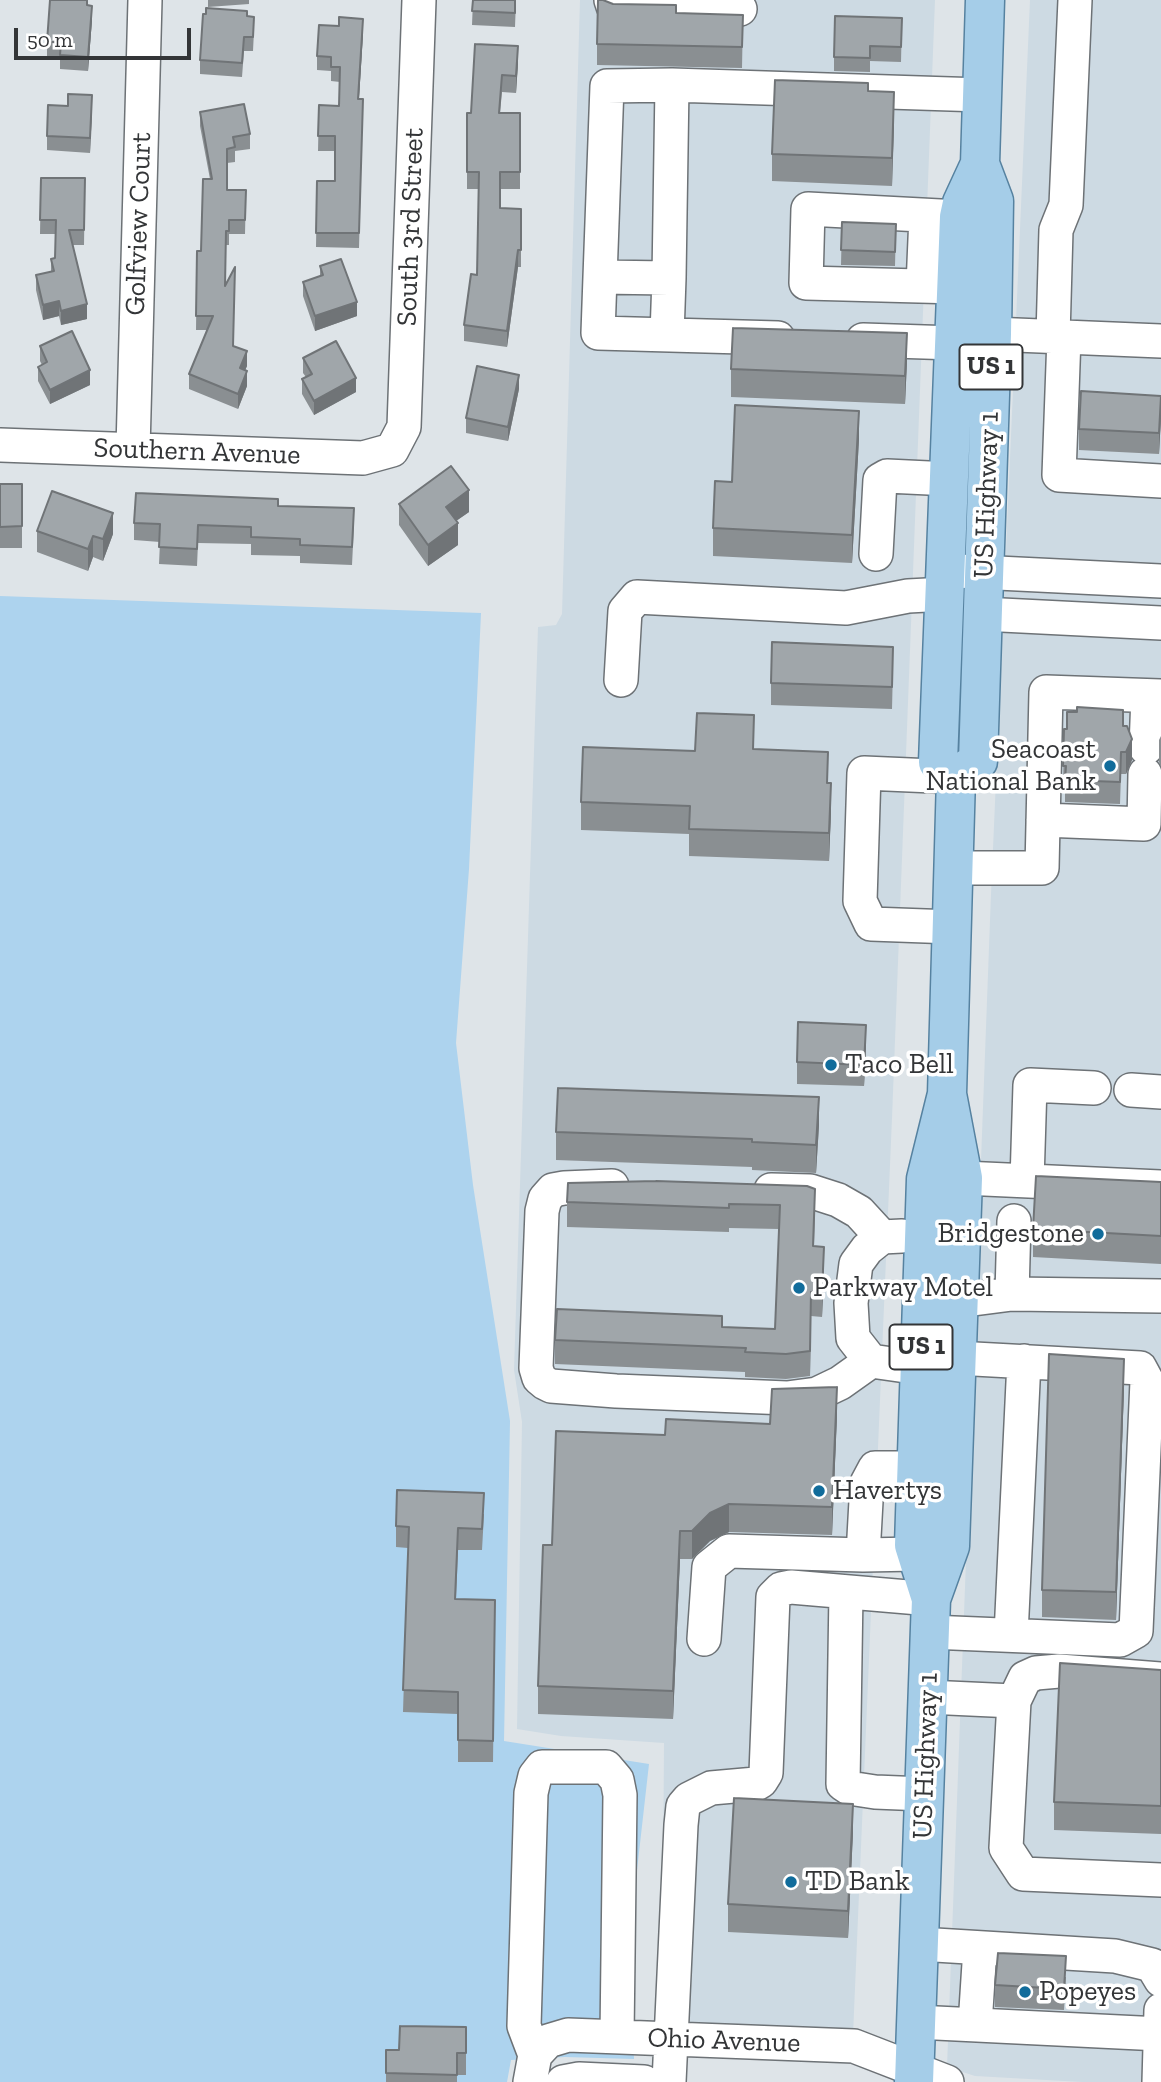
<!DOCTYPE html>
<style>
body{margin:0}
#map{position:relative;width:1161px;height:2082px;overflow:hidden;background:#dee4e8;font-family:"Zilla Slab",serif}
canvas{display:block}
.scale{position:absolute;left:14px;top:28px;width:177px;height:32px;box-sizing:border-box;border:4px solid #333537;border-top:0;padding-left:9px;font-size:21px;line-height:24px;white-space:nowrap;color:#333537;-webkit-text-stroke:5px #fff;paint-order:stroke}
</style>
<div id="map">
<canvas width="1161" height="2082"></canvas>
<div class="scale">50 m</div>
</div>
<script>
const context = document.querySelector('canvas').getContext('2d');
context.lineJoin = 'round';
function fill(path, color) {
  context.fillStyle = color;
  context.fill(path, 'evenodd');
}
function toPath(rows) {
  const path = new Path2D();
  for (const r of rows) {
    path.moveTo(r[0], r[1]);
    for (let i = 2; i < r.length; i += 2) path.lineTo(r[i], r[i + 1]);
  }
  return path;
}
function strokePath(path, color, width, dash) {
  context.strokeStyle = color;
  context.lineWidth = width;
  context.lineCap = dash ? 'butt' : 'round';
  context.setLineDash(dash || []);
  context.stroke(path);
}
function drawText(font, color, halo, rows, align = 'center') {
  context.font = font + ' "Zilla Slab",serif';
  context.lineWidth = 7;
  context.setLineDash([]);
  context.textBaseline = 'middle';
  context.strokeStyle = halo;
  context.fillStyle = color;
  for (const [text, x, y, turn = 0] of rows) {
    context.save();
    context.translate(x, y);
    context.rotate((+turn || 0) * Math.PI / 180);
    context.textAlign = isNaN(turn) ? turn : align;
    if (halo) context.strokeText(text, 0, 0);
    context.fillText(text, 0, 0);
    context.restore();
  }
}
fill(toPath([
 [580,0,935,0,892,1118,853,2035,662,2028,664,1743,561,1736,517,1729,522,1422,514,1370,538,627,556,625,562,614],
 [1030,0,1161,0,1161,2082,1082,2082,975,2076,947,2067,991,894]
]), '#cddae3');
fill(toPath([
 [0,596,481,613,469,869,456,1043,473,1185,510,1421,504,1741,649,1764,630,1932,634,2059,565,2057,511,2060,507,2082,0,2082]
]), '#add3ee');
const minor = toPath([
 [611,0,613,6,740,9],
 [672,85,669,278,600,277,607,86,672,85,982,95],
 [600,277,598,333,778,338],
 [923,286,926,216],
 [957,287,806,283,808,209,959,217],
 [992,334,1161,341],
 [667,335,669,278],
 [1053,336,1056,230,1066,205,1075,0],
 [1064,337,1059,475,1161,481],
 [863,340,955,343],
 [0,445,363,458,392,450,404,427,419,0],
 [133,449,145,0],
 [876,554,880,480,887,476,950,479],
 [957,571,1161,581],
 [982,614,1161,623],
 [621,680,625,611,637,597,846,608,908,596,946,594],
 [1146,748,1148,696],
 [1043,820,1144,824,1145,774],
 [955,868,1042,868,1046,692,1161,696],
 [953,927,871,924,860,901,864,773,956,777],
 [1131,1090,1161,1092],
 [963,1178,1161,1187],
 [1027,1181,1030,1085,1094,1088],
 [612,1186,564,1188,553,1190,545,1199,542,1211,536,1368,539,1378,545,1383,551,1386,616,1391,787,1398,817,1394,840,1383,871,1361],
 [771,1190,810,1191,838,1200,859,1212,882,1237],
 [902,1236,882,1237,867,1249,856,1264,851,1303,853,1338,871,1361,920,1368],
 [1012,1294,1014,1221],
 [958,1301,1012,1294,1161,1296],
 [917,1468,875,1468,867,1483,863,1555,917,1554],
 [846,1592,843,1784,849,1788,875,1792,924,1794],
 [930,1632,1120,1640,1136,1631,1147,1381,1140,1368,956,1358],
 [1011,1635,1024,1361],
 [704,1639,709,1567,729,1551,863,1555],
 [927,1697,1014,1701,1006,1848,1023,1874,1161,1880],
 [1014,1701,1025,1678,1036,1673,1059,1671,1161,1679],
 [919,1944,1115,1956,1152,1965,1161,1980],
 [916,2022,1160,2034],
 [975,2025,980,1948],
 [535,2055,524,2026,531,1793,535,1776,542,1767,606,1767,617,1780,620,1795,617,2036],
 [530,2082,535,2055,548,2041,568,2035,854,2046,947,2082],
 [563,2082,579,2079,644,2082],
 [669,2082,681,1825,683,1806,689,1799,711,1788,756,1784,761,1781,766,1773,773,1597,781,1589,791,1587,931,1599],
 [1159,2082,1161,2010]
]);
const major = toPath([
 [956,777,978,761,992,334,994,201,980,164,985,0],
 [956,777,938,762,959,217,962,203,980,164],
 [931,1599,914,1545,926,1179,947,1094,956,777],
 [914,2082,931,1599,950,1546,963,1178,947,1094]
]);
strokePath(minor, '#6d7276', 36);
strokePath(major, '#5682a0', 41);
strokePath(minor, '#fff', 33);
strokePath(major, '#a5cde8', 38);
fill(toPath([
 [208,0,249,0,249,4,208,7],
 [473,0,516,0,515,27,472,25],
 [613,4,676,13,743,15,742,68,597,65,597,44],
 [87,5,92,20,88,71,60,69,60,57,47,56,47,42],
 [247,16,254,31,253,51,244,51,242,77,200,74,200,60],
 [902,18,901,62,870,61,870,72,834,71,834,57],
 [363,33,359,99,363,99,359,248,316,247,317,181,335,181,335,151,318,151,319,105,339,106,340,82,331,81,331,71,317,70,317,56],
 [475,44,518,63,516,93,502,92,500,113,520,113,520,189,500,189,500,208,521,209,521,267,518,267,507,347,464,341,464,325,477,275,479,189,467,189,467,113,471,113],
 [868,91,894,120,892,186,772,181,772,154],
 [92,110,90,153,47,150,47,136],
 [200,112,250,134,250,149,235,151,235,162,227,163,227,190,246,190,245,234,229,234,229,245,226,245,225,286,233,346,247,366,245,370,247,386,238,409,189,389,189,374,207,330,196,330,197,251,201,251,210,179,200,126],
 [41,178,85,178,84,245,73,245,87,319,61,325,59,316,43,320,36,290,36,275,51,272,51,259,55,258,55,234,40,234],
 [842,222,896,224,895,266,841,265],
 [320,266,357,316,315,331,303,296,303,282,320,276],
 [40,346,90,385,50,404,38,381,38,367,42,365,40,361],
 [303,358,356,392,314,415,302,394,302,379,306,377,303,373],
 [907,361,905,404,731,397,731,369],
 [519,389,508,441,466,433,466,418],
 [1161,417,1159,454,1079,450,1079,429],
 [859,439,852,563,713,556,713,528,732,482],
 [0,484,22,484,22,548,0,548],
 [399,504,469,512,456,521,458,545,428,566,399,525],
 [278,506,354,525,352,565,300,563,300,556,251,555,251,544,198,543,197,566,159,564,160,542,134,540,134,523],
 [37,531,113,534,103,561,93,557,88,571,37,552],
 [893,668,892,709,771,705,771,683],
 [1123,726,1132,760,1126,774,1121,774,1120,804,1065,802,1065,788,1063,788,1064,729],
 [1161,736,1161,767,1159,762,1159,740],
 [754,749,828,783,831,811,829,861,689,856,689,834,581,830,581,802,695,751],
 [866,1046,864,1086,797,1084,797,1062],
 [819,1125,816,1173,752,1170,752,1167,556,1160,556,1132],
 [1161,1182,1161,1264,1033,1257,1033,1229],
 [807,1186,815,1213,814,1246,824,1271,822,1317,811,1316,810,1376,786,1379,745,1377,745,1372,555,1364,555,1340,722,1327,775,1329,779,1229,729,1228,729,1232,567,1227,567,1202],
 [1124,1386,1116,1620,1042,1617,1042,1590],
 [837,1415,832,1535,729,1532,710,1541,692,1559,680,1559,673,1719,538,1714,538,1686,552,1545,665,1435,770,1424],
 [484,1514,482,1550,458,1550,456,1599,495,1600,493,1762,458,1762,458,1714,403,1712,408,1548,396,1547,396,1526],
 [1161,1670,1161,1834,1054,1830,1054,1802],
 [853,1832,848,1938,728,1932,728,1904],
 [1066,1977,1064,2010,995,2007,995,1985],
 [466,2027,466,2075,457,2075,457,2082,386,2082,386,2050,399,2050]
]), '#8a8f92');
fill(toPath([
 [92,6,92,20,88,71,88,57],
 [363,19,363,33,358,113,358,99],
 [518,46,518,63,516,93,516,76],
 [894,92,894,120,892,186,892,158],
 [92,95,92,110,90,153,90,138],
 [518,250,518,267,507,347,507,331],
 [59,301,59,316,43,320,43,305],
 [357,302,357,316,315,331,315,316],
 [87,304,87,319,61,325,61,311],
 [907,333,907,361,905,404,905,376],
 [247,351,247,366,240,382,240,368],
 [90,370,90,385,50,404,50,390],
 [247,371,247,386,238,409,238,394],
 [519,375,519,389,508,441,508,427],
 [356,378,356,392,314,415,314,401],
 [1161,396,1161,417,1159,454,1159,433],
 [859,411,859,439,852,563,852,535],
 [469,490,469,512,446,528,446,507],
 [113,513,113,534,103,561,103,539],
 [458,523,458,545,428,566,428,545],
 [93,536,93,557,88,571,88,549],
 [1132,739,1132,760,1126,774,1126,752],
 [831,783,831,811,829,861,829,833],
 [866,1025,866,1046,864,1086,864,1065],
 [819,1097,819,1125,816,1173,816,1145],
 [824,1247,824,1271,822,1317,822,1292],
 [811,1292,811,1316,810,1376,810,1351],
 [1124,1359,1124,1386,1116,1620,1116,1592],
 [837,1387,837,1415,832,1535,832,1507],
 [729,1504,729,1532,710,1541,692,1559,692,1531,710,1513],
 [680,1531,680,1559,673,1719,673,1691],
 [853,1804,853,1832,848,1938,848,1911]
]), '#707477');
const building = toPath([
 [50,0,87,0,87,5,92,6,88,57,60,55,61,42,47,42,50,0],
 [473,0,515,0,515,13,472,11,473,0],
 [598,0,603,0,613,4,676,5,676,13,743,15,742,47,597,44,598,0],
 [206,8,247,11,247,16,254,17,253,37,244,37,242,63,200,60,203,14,206,14,206,8],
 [835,16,902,18,901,47,870,46,870,58,834,57,835,16],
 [339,17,363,19,358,99,363,99,359,233,316,233,317,181,335,181,335,136,318,136,319,105,339,106,340,67,331,67,331,57,317,56,319,25,339,26,339,17],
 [475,44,518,46,516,76,502,75,499,113,520,113,520,172,500,172,500,208,521,209,521,250,518,250,507,331,464,325,471,274,477,275,479,172,467,172,467,113,471,113,475,44],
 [775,80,868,83,868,91,894,92,892,158,772,154,775,80],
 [68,94,92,95,90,138,47,136,48,105,68,106,68,94],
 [244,104,250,134,233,137,235,147,227,149,227,190,246,190,245,220,229,220,229,231,226,231,225,286,235,267,233,346,247,351,240,368,247,371,238,394,189,374,213,316,196,316,197,251,201,251,203,179,212,179,200,112,244,104],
 [41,178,85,178,84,230,69,230,87,304,61,311,59,301,43,305,36,275,54,271,51,259,55,258,56,220,40,220,41,178],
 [842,222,896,224,895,252,841,250,842,222],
 [341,259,357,302,315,316,303,282,323,275,320,266,341,259],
 [733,328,907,333,905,376,731,369,733,328],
 [72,331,90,370,50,390,38,367,47,362,40,346,72,331],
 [336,341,356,378,314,401,302,379,312,374,303,358,336,341],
 [477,366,519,375,508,427,466,418,477,366],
 [1081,391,1161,396,1159,433,1079,429,1081,391],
 [735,405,859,411,852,535,713,528,715,481,732,482,735,405],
 [451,466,469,490,446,507,458,523,428,545,399,504,451,466],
 [0,484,22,484,22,526,0,527,0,484],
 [52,491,113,513,103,539,93,536,88,549,37,531,52,491],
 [136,493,278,499,278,506,354,508,352,547,300,545,300,539,251,537,251,527,198,525,197,549,159,547,160,524,134,523,136,493],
 [772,642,893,647,892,687,771,683,772,642],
 [1077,707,1123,710,1123,726,1127,726,1132,739,1126,752,1121,752,1120,782,1065,780,1066,766,1063,766,1064,729,1067,729,1067,712,1077,712,1077,707],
 [697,713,754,715,753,749,828,752,827,783,831,783,829,833,689,829,690,806,581,802,583,747,695,751,697,713],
 [798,1022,866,1025,864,1065,797,1062,798,1022],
 [558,1088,819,1097,816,1145,752,1142,752,1139,556,1132,558,1088],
 [1036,1176,1161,1182,1161,1236,1033,1229,1036,1176],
 [656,1181,807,1186,815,1189,813,1246,824,1247,822,1292,811,1292,810,1351,786,1354,745,1352,746,1348,555,1340,557,1309,722,1316,722,1327,775,1329,780,1205,729,1204,729,1208,567,1202,568,1183,656,1181],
 [1049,1354,1124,1359,1116,1592,1042,1590,1049,1354],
 [837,1387,832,1507,729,1504,710,1513,692,1531,680,1531,673,1691,538,1686,543,1545,552,1545,556,1431,665,1435,666,1419,770,1424,772,1389,837,1387],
 [397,1490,484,1493,482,1529,458,1528,455,1599,495,1600,493,1741,458,1740,458,1692,403,1690,409,1527,396,1526,397,1490],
 [1060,1663,1161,1670,1161,1806,1054,1802,1060,1663],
 [734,1798,853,1804,848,1911,728,1904,734,1798],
 [998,1953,1066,1956,1064,1989,995,1985,998,1953],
 [400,2026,466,2027,466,2053,457,2053,457,2075,386,2073,386,2050,399,2050,400,2026]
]);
fill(building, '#a0a6aa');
strokePath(building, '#707477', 2);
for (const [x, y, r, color] of [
 [1110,766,7,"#116c9b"],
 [831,1065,7,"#116c9b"],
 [1098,1234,7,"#116c9b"],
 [799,1288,7,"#116c9b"],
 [819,1491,7,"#116c9b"],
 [791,1882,7,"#116c9b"],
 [1025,1992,7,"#116c9b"]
]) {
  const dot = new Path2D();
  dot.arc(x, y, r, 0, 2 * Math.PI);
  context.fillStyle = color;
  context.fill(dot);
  strokePath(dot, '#fff', 2.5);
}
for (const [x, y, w] of [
 [991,367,63],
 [921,1347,63]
]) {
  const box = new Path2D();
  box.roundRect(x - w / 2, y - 22.5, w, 45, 5);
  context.fillStyle = '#fff';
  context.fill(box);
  strokePath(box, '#333537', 2);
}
drawText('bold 26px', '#333537', null, [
 ["US 1",991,367],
 ["US 1",921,1347]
]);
drawText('28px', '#333537', '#fff', [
 ["Golfview Court",139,224,-88],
 ["South 3rd Street",411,227,-88],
 ["Southern Avenue",197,452,2],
 ["US Highway 1",987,495,-88],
 ["US Highway 1",926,1756,-88],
 ["Ohio Avenue",724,2041,2]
]);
drawText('28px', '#333537', '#fff', [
 ["Seacoast",1096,750,"right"],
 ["National Bank",1096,782,"right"],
 ["Taco Bell",845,1065],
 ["Bridgestone",1084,1234,"right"],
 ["Parkway Motel",813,1288],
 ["Havertys",833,1491],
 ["TD Bank",805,1882],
 ["Popeyes",1039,1992]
], 'left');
</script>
